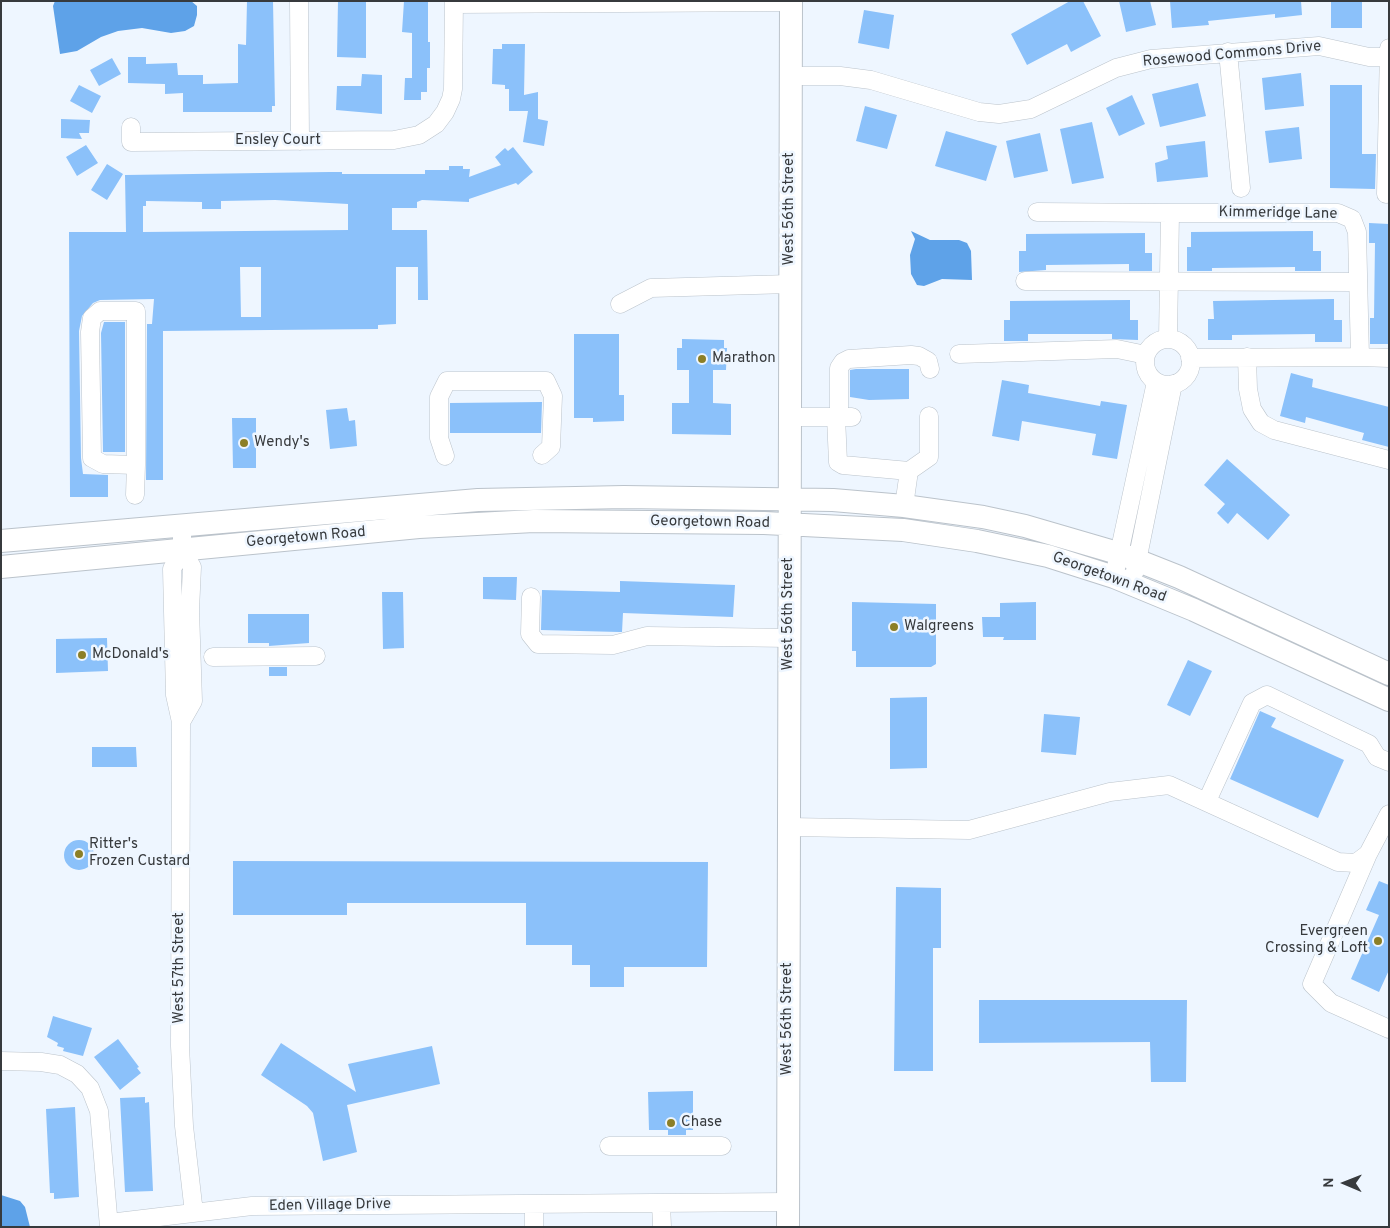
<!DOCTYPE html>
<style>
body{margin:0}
#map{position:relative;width:1390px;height:1228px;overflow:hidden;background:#eef6ff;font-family:Overpass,sans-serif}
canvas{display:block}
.frame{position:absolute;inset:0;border:2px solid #373a3d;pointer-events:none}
.north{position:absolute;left:1320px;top:1158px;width:50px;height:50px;-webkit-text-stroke:4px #eef6ff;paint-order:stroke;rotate:271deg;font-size:14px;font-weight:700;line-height:20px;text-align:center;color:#373a3d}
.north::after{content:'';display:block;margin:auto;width:18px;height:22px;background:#373a3d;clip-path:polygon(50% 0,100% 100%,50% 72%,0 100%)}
</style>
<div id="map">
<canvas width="1390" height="1228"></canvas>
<div class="frame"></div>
<div class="north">N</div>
</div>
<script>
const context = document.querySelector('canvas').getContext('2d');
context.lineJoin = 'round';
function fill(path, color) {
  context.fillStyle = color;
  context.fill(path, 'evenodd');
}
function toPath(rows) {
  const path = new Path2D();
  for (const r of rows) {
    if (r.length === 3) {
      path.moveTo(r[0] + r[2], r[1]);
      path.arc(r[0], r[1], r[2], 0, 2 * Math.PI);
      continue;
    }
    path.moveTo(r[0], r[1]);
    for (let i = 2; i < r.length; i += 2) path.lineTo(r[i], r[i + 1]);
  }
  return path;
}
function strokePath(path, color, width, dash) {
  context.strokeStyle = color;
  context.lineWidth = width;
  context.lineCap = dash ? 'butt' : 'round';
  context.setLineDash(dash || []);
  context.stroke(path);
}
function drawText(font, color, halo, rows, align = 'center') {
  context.font = font + ' Overpass,sans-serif';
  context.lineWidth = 5;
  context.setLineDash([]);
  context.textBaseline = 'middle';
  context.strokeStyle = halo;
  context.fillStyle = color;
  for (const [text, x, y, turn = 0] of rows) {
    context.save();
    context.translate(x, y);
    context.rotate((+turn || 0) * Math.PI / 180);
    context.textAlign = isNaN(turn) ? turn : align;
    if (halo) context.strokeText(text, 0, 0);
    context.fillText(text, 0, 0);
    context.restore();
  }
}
fill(toPath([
 [55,1,191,1,197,6,197,15,194,26,185,31,171,33,142,28,118,31,101,37,77,51,60,54,53,6],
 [911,231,930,240,959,240,967,243,971,251,972,280,942,279,924,286,917,285,911,274,910,255,915,239],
 [1,1195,20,1201,25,1207,30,1227,1,1227]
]), '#5ea2e8');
fill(toPath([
 [247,1,273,1,275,106,272,106,272,112,183,112,183,93,165,94,165,84,128,83,128,57,146,57,146,64,177,63,178,75,203,75,203,84,238,83,238,44,246,45],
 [338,1,366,1,366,58,337,57],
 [404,1,428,1,428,42,430,42,430,68,427,68,427,92,421,92,421,100,404,100,405,78,412,78,412,33,402,32],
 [1070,1,1083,1,1101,36,1071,52,1067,44,1027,65,1011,34],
 [1119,1,1150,1,1156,25,1126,32],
 [1170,1,1301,1,1302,15,1275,18,1275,14,1208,21,1209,25,1172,28],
 [1331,1,1362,1,1362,28,1331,28],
 [864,10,894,15,889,49,858,43],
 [502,44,525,44,524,95,538,92,538,119,548,121,544,146,523,142,528,111,509,111,509,89,505,89,505,85,492,84,493,49,502,49],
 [112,58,121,74,99,86,90,70],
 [1301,73,1304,106,1265,110,1262,78],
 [362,74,382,75,382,114,336,110,337,86,361,86],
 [1198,83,1206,116,1160,127,1152,94],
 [79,85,101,96,92,113,70,101],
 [1330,85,1362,85,1362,154,1376,154,1375,189,1330,188],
 [1132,95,1145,124,1119,136,1106,108],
 [865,106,897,115,887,149,856,141],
 [61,119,90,120,89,133,79,133,82,139,61,138],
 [1092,122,1104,178,1072,184,1060,129],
 [1299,127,1302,159,1269,163,1265,131],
 [946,131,997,146,986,181,935,166],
 [1040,133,1048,171,1014,178,1006,141],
 [1205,141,1208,177,1157,182,1155,163,1168,159,1166,146],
 [86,145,98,163,77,176,66,157],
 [513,147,533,172,518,185,516,183,469,199,469,202,422,200,417,202,417,208,392,208,392,230,427,230,428,300,418,300,418,267,396,267,396,324,378,325,378,329,163,331,163,480,146,480,147,324,152,324,154,299,100,300,93,303,82,316,79,331,81,458,83,474,108,475,108,497,70,497,69,232,126,232,125,175,329,172,342,172,342,174,425,174,425,170,449,170,449,166,463,166,463,169,470,169,469,177,501,165,495,157,505,148,508,151],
 [275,200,348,204,348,230,143,232,143,206,146,206,146,201,202,202,202,209,221,209,221,201],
 [240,267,261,267,261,317,241,317],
 [107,164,123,174,107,200,91,190],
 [1369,223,1389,224,1389,344,1370,344,1370,318,1374,318,1375,243,1369,243],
 [1313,231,1313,251,1321,251,1321,271,1295,271,1295,267,1212,268,1212,271,1187,271,1187,247,1191,247,1191,232],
 [1145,233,1145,253,1152,253,1152,271,1129,271,1129,264,1046,265,1046,270,1019,272,1019,251,1026,251,1026,234],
 [1334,299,1334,320,1342,320,1342,342,1315,342,1315,334,1232,335,1232,340,1208,340,1208,319,1214,319,1213,301],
 [1130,300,1130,320,1138,320,1138,340,1112,339,1112,334,1028,334,1028,341,1004,341,1004,320,1010,320,1010,301],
 [104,322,125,322,125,452,103,452,101,333],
 [574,334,619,334,619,395,624,395,624,421,593,422,593,418,574,418],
 [682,339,724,340,724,348,727,348,726,370,713,370,713,403,731,404,731,435,672,434,672,403,689,403,689,370,677,370,677,348,682,348],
 [856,369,909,369,909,399,869,400,850,397,850,370],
 [1291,373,1313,379,1312,387,1389,407,1389,447,1362,440,1364,433,1306,417,1305,423,1280,416],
 [1002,380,1029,385,1028,393,1100,406,1101,401,1127,405,1117,459,1092,455,1096,434,1022,421,1019,441,992,436],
 [542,402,541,433,450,433,450,403],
 [347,408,349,421,355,420,357,446,330,449,326,410],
 [232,418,256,418,256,468,233,468],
 [1227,459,1290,515,1268,540,1237,513,1228,524,1217,513,1225,504,1204,485],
 [483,577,517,577,516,600,483,599],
 [620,581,735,585,733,617,623,613,622,632,619,632,541,630,542,590,620,592],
 [382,592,403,592,404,648,383,649],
 [852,602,936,604,936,664,931,667,856,667,856,651,852,651],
 [1036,602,1036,640,1003,640,1004,637,983,637,982,617,1000,617,1000,603],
 [248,614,309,614,309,643,269,646,269,643,248,643],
 [107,638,108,671,56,673,56,639],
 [1188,660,1212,671,1190,716,1167,705],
 [269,667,287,667,287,676,269,676],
 [927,697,927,768,890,769,890,698],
 [1260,711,1276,718,1271,727,1344,760,1318,818,1230,779],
 [1044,714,1080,717,1076,755,1041,752],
 [92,747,136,747,137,767,92,767],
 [79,855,15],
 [233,861,708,862,707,967,624,967,624,987,590,987,590,965,572,965,572,945,526,945,526,903,347,903,347,915,233,915],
 [1379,881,1389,885,1389,970,1379,992,1351,979,1379,915,1366,910],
 [896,887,941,888,941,948,933,948,933,1071,894,1071],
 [979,1000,1187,1000,1186,1082,1151,1082,1150,1042,979,1043],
 [53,1016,92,1028,83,1056,63,1051,64,1048,57,1046,58,1043,47,1037],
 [118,1039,139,1067,137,1068,141,1073,120,1090,94,1057],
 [281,1043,356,1092,348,1064,432,1046,440,1084,347,1105,357,1152,323,1161,313,1113,307,1106,261,1075],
 [693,1091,693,1130,686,1130,686,1135,668,1135,668,1130,649,1130,648,1092],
 [145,1097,145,1103,149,1102,153,1191,125,1192,120,1098],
 [75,1107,79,1197,54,1199,54,1193,50,1193,46,1109]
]), '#8bc1fa');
const minor = toPath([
 [299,1,300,141],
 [454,4,791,2],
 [1228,52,1241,188],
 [790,76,840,76,871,80,979,112,999,114,1031,109,1116,68,1151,59,1319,46,1369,57,1389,57],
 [131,127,131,142,394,140,419,135,436,124,445,112,451,99,453,89,454,1],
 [1386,194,1389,48],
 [1037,212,1170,213,1168,339],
 [1170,213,1338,213,1352,219,1357,232,1360,357,1190,358],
 [1025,281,1358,282],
 [620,304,651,288,790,284],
 [1168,362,23],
 [959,354,1117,349,1146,355],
 [1247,357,1248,389,1252,409,1261,423,1274,430,1389,460],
 [1360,357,1389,358],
 [790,417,852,417],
 [836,417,838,462,843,465,909,471],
 [839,417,839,368,843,362,849,359,911,355,919,356,928,361,930,369],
 [445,456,439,438,439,397,447,381,546,381,553,396,551,447,542,455],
 [135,495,136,465,136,311,100,311,92,318,90,332,92,458,103,464,136,465],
 [904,506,909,471,929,457,929,416],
 [182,526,182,549,172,569,175,695,181,722,180,1046,184,1126,194,1213],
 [1135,571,1173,384],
 [1114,577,1156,382],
 [531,597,530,634,538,644,613,645,647,636,789,638],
 [213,657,316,656],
 [181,722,193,701,190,610,192,567,182,549],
 [1207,801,1252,703,1267,695,1369,744,1377,757,1389,762],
 [789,827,969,830,1110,792,1169,785,1338,862,1356,863,1368,854,1389,814],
 [1368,854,1312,984,1331,1003,1389,1029],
 [1,1061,41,1062,60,1065,77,1074,90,1088,99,1111,109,1227],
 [609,1146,722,1146],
 [661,1203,662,1227],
 [109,1223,252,1206,788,1202],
 [534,1227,534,1204]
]);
const major = toPath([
 [1,541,478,500,624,497,833,500,904,506,983,517,1025,526,1121,554,1179,577,1389,674],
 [1,567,419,527,534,521,764,523,903,530,977,541,1048,556,1114,577,1194,610,1389,700],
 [788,1227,791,1]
]);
strokePath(minor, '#bbc3cb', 19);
strokePath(major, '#bbc3cb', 24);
strokePath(minor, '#fff', 18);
strokePath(major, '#fff', 22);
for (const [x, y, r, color] of [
 [702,359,5,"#8c7f26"],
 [244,443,5,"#8c7f26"],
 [894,627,5,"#8c7f26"],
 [82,655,5,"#8c7f26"],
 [79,854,5,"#8c7f26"],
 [1378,941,5,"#8c7f26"],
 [671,1123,5,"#8c7f26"]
]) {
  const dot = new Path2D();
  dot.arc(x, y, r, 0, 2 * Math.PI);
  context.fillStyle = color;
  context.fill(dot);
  strokePath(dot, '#eef6ff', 2);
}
drawText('15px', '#373a3d', '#eef6ff', [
 ["Rosewood Commons Drive",1232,55,-5],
 ["Ensley Court",278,141],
 ["West 56th Street",790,209,-90],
 ["Kimmeridge Lane",1278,214,1],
 ["Georgetown Road",710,523,1],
 ["Georgetown Road",306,538,-5],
 ["Georgetown Road",1109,578,20],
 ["West 56th Street",789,614,-90],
 ["West 57th Street",180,968,-90],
 ["West 56th Street",788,1019,-90],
 ["Eden Village Drive",330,1206,-1]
]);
drawText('15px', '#373a3d', '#eef6ff', [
 ["Marathon",712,359],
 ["Wendy's",254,443],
 ["Walgreens",904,627],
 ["McDonald's",92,655],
 ["Ritter's",89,845],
 ["Frozen Custard",89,862],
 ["Evergreen",1368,932,"right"],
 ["Crossing & Loft",1368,949,"right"],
 ["Chase",681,1123]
], 'left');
</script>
